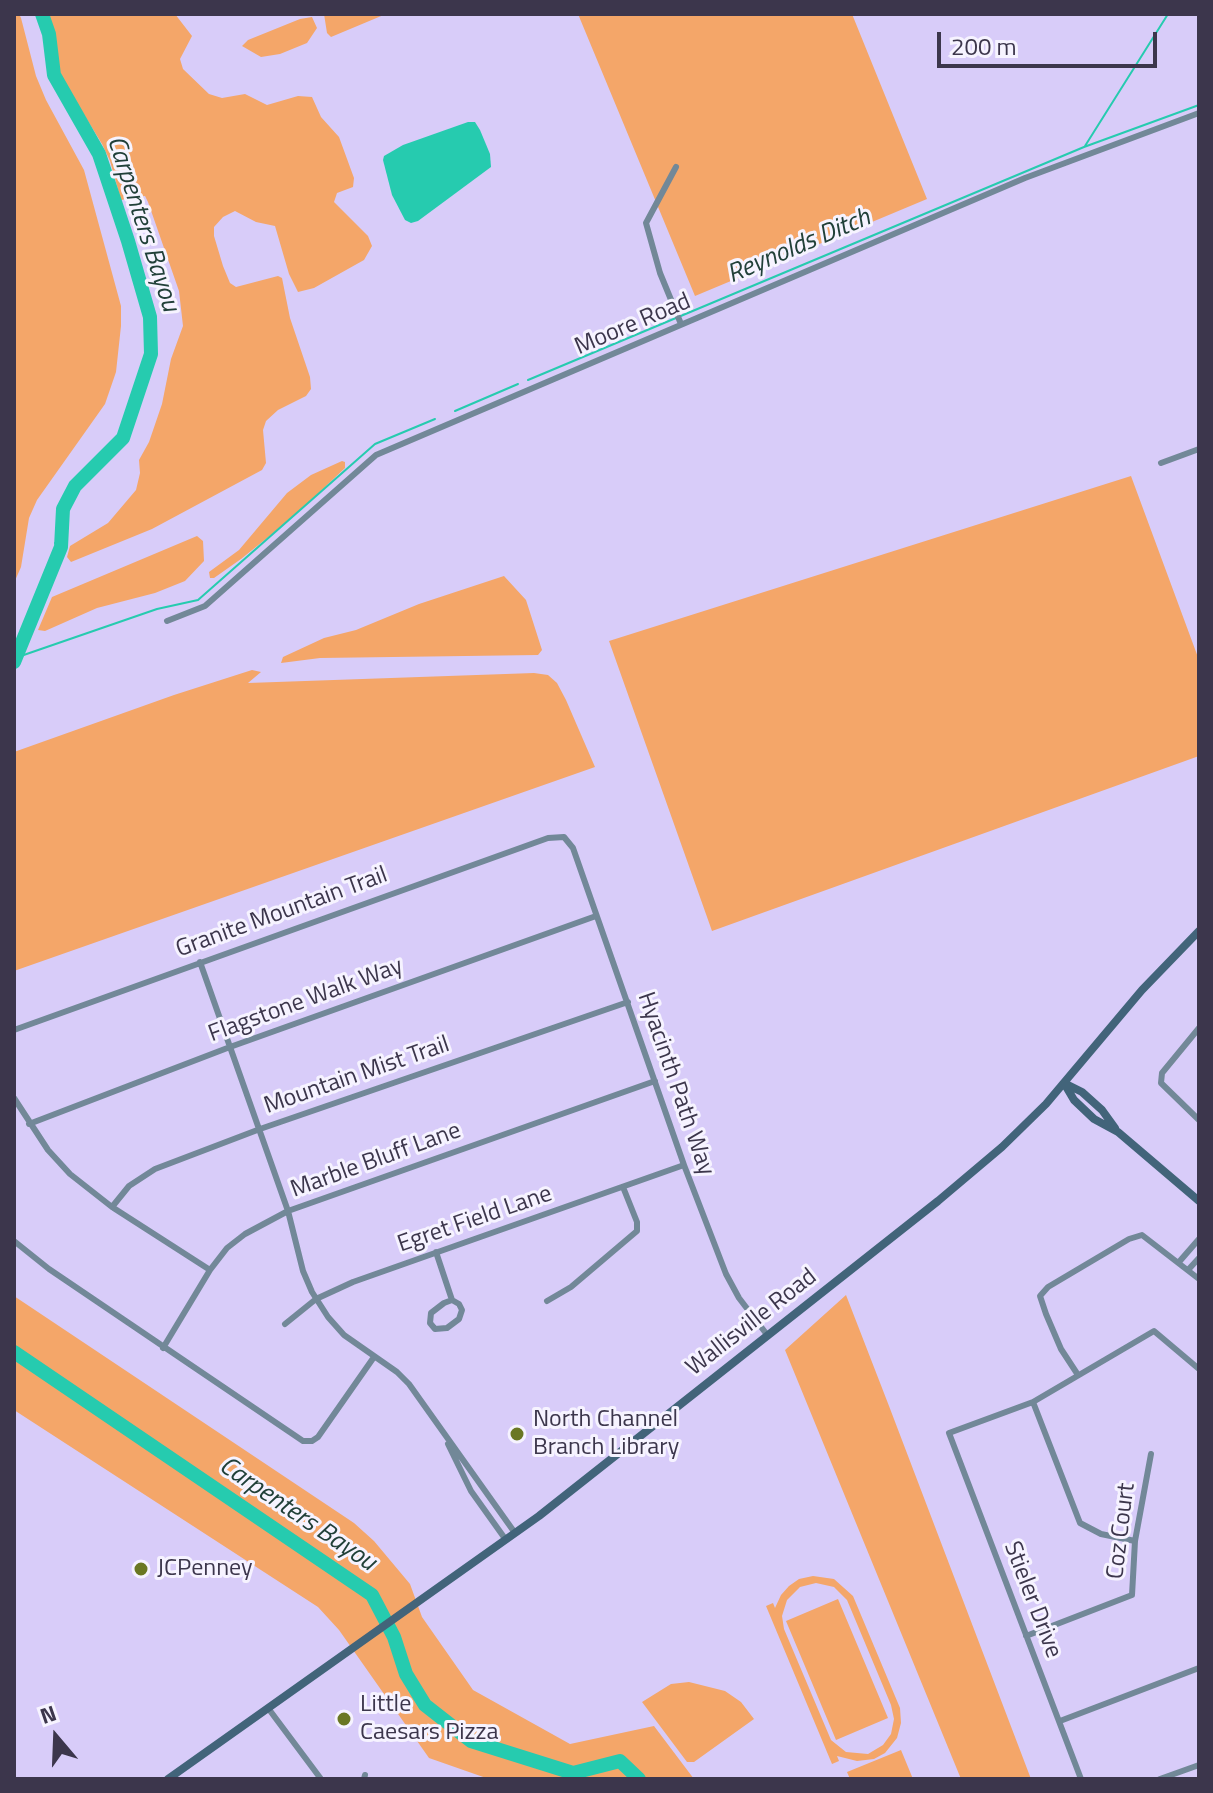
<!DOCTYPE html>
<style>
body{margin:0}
#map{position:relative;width:1213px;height:1793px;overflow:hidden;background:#d8ccf9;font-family:"Titillium Web",sans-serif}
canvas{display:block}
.frame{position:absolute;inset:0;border:16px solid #3c364c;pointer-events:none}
.north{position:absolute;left:16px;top:1697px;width:80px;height:80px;-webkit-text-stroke:6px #f6f3ff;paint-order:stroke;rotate:341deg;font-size:22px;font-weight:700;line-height:32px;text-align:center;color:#3c364c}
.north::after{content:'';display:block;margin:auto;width:28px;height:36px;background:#3c364c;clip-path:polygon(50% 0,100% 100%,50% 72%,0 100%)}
.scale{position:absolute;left:937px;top:32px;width:220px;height:36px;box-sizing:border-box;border:4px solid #3c364c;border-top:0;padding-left:10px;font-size:24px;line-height:28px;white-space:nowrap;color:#3c364c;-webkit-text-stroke:6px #f6f3ff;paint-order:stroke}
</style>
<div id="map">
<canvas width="1213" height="1793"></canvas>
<div class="frame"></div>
<div class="north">N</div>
<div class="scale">200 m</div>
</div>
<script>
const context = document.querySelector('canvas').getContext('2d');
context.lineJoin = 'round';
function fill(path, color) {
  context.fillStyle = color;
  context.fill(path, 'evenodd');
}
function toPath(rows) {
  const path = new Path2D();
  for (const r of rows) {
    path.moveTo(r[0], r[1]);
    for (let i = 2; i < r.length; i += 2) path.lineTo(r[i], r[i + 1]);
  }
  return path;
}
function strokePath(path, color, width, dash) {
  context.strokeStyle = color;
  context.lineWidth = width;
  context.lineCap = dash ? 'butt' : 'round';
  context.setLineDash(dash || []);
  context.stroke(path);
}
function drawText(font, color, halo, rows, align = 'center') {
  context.font = font + ' "Titillium Web",sans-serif';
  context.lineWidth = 6;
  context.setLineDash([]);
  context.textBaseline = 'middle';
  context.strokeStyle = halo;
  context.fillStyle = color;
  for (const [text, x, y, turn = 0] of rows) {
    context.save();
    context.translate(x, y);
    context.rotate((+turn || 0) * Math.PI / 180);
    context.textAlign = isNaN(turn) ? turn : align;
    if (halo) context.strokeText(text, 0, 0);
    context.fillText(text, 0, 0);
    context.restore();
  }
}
fill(toPath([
 [14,14,19,14,21,18,36,76,46,100,84,170,121,306,121,326,116,372,105,404,37,500,29,518,21,567,14,583],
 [45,14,175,14,192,36,180,59,183,69,209,94,222,98,245,94,267,105,298,96,312,97,321,117,339,137,354,178,353,187,337,193,334,202,368,236,372,246,364,260,314,288,298,292,289,274,275,226,256,222,235,211,223,217,214,227,214,236,223,266,230,283,236,287,278,276,282,278,290,318,310,377,311,389,306,396,278,410,266,421,263,430,266,463,262,470,152,529,71,562,67,557,70,546,108,523,136,490,140,473,139,460,149,442,162,404,171,359,183,326,179,291,148,202,145,196,121,200,110,161,102,144,58,72,51,28],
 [324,14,386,14,331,37,327,33],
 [578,14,852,14,927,199,695,296],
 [312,17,317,28,307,43,280,54,261,57,242,46,248,40,300,19],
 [342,461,345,462,345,468,293,517,241,559,214,578,210,578,209,572,239,550,287,493,311,475],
 [1131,476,1199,660,1199,756,712,931,609,641],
 [197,536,203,541,204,561,185,581,155,593,97,608,45,631,38,630,52,597],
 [504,576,526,600,542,650,538,655,320,658,281,663,283,657,324,638,356,630,419,604],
 [252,670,261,672,248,683,534,673,548,675,557,683,566,700,595,767,14,971,14,752,174,695],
 [846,1295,889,1406,1031,1779,961,1779,785,1350],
 [14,1296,354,1523,374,1541,410,1584,422,1617,473,1690,570,1744,654,1726,694,1779,489,1779,429,1758,339,1630,318,1607,14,1410],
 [813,1576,834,1579,853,1596,900,1708,901,1723,897,1738,885,1753,874,1759,857,1761,837,1756,839,1761,832,1764,766,1606,773,1603,775,1608,781,1595,789,1586,799,1579],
 [816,1583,834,1587,847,1600,891,1705,894,1719,891,1734,883,1745,868,1754,846,1752,831,1740,784,1629,782,1616,787,1600,800,1587],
 [838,1599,888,1718,836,1740,786,1621],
 [689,1682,725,1691,741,1702,754,1719,694,1762,687,1762,642,1702,671,1684],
 [901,1750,913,1779,850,1779,847,1772]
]), '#f4a669');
fill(toPath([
 [468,122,475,122,480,130,490,154,491,167,418,221,411,223,405,220,392,195,383,160,384,156,403,145]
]), '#26cbaf');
strokePath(toPath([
 [1085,146,1168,14],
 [528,380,1084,147,1199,105],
 [455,411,518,384],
 [55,543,61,547],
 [15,658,157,609,198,600,375,444,435,419]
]), '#26cbaf', 2);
strokePath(toPath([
 [14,662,61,547,63,509,75,486,123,438,151,354,150,317,128,241,99,154,54,75,49,34,42,14],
 [14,1352,372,1595,394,1637,406,1674,425,1705,471,1741,573,1773,620,1761,639,1779]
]), '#26cbaf', 14);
strokePath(toPath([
 [676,167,646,223,660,273,681,324],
 [1161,463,1199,449],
 [167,621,205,606,376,455,1025,178,1199,113],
 [200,962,288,1211,303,1271,312,1292,328,1317,344,1335,397,1372,409,1384,515,1533],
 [1199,1028,1162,1073,1161,1083,1199,1120],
 [14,1030,548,838,564,837,573,848,684,1165,726,1274,739,1298,768,1336],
 [14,1098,48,1150,70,1174,112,1207,210,1270],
 [29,1124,230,1047,596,916],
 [112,1207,129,1186,155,1169,260,1129,628,1002],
 [14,1241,49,1269,303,1441,312,1441,318,1437,374,1357],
 [436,1252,452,1300,459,1304,462,1310,459,1319,447,1328,435,1329,430,1323,431,1313,444,1303,452,1300],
 [1179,1262,1199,1239],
 [1188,1270,1199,1258],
 [547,1301,571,1287,637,1231,637,1222,623,1187],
 [285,1324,316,1299,353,1282,684,1165],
 [163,1348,210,1270,227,1248,245,1234,288,1211,655,1081],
 [1078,1375,1061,1349,1046,1314,1040,1296,1048,1287,1129,1239,1142,1235,1199,1279],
 [1033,1402,1080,1523,1101,1534,1135,1541],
 [448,1444,471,1491,506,1540],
 [1026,1636,1132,1595,1135,1541,1151,1454],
 [268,1708,321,1779],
 [1060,1721,1199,1668],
 [364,1779,365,1775],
 [1081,1779,949,1433,1033,1402,1154,1331,1199,1369],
 [1160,1779,1199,1765]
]), '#728898', 6);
strokePath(toPath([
 [1064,1083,1074,1100,1094,1119,1118,1132,1199,1201],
 [1064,1083,1082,1092,1102,1110,1115,1128],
 [168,1779,539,1516,938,1201,1002,1147,1046,1104,1142,990,1199,931]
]), '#42647a', 8);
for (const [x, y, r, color] of [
 [517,1434,8,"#6a7723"],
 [141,1569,8,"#6a7723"],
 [344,1719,8,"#6a7723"]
]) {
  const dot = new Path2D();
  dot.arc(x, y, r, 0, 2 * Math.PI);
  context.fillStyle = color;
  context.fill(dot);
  strokePath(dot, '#f6f3ff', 3);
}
drawText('24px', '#3c364c', '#f6f3ff', [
 ["Moore Road",633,325,-23],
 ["Granite Mountain Trail",282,913,-20],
 ["Flagstone Walk Way",306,1001,-20],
 ["Mountain Mist Trail",357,1076,-19],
 ["Hyacinth Path Way",675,1084,71],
 ["Marble Bluff Lane",376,1161,-20],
 ["Egret Field Lane",475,1220,-19],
 ["Wallisville Road",752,1323,-38],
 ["Coz Court",1122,1531,-83],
 ["Stieler Drive",1032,1600,69]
]);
drawText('24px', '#3c364c', '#f6f3ff', [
 ["North Channel",533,1420],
 ["Branch Library",533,1448],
 ["JCPenney",157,1569],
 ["Little",360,1705],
 ["Caesars Pizza",360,1733]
], 'left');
drawText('italic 26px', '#214039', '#f6f3ff', [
 ["Carpenters Bayou",142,224,72],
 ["Reynolds Ditch",799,247,-23],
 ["Carpenters Bayou",297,1515,34]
]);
</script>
